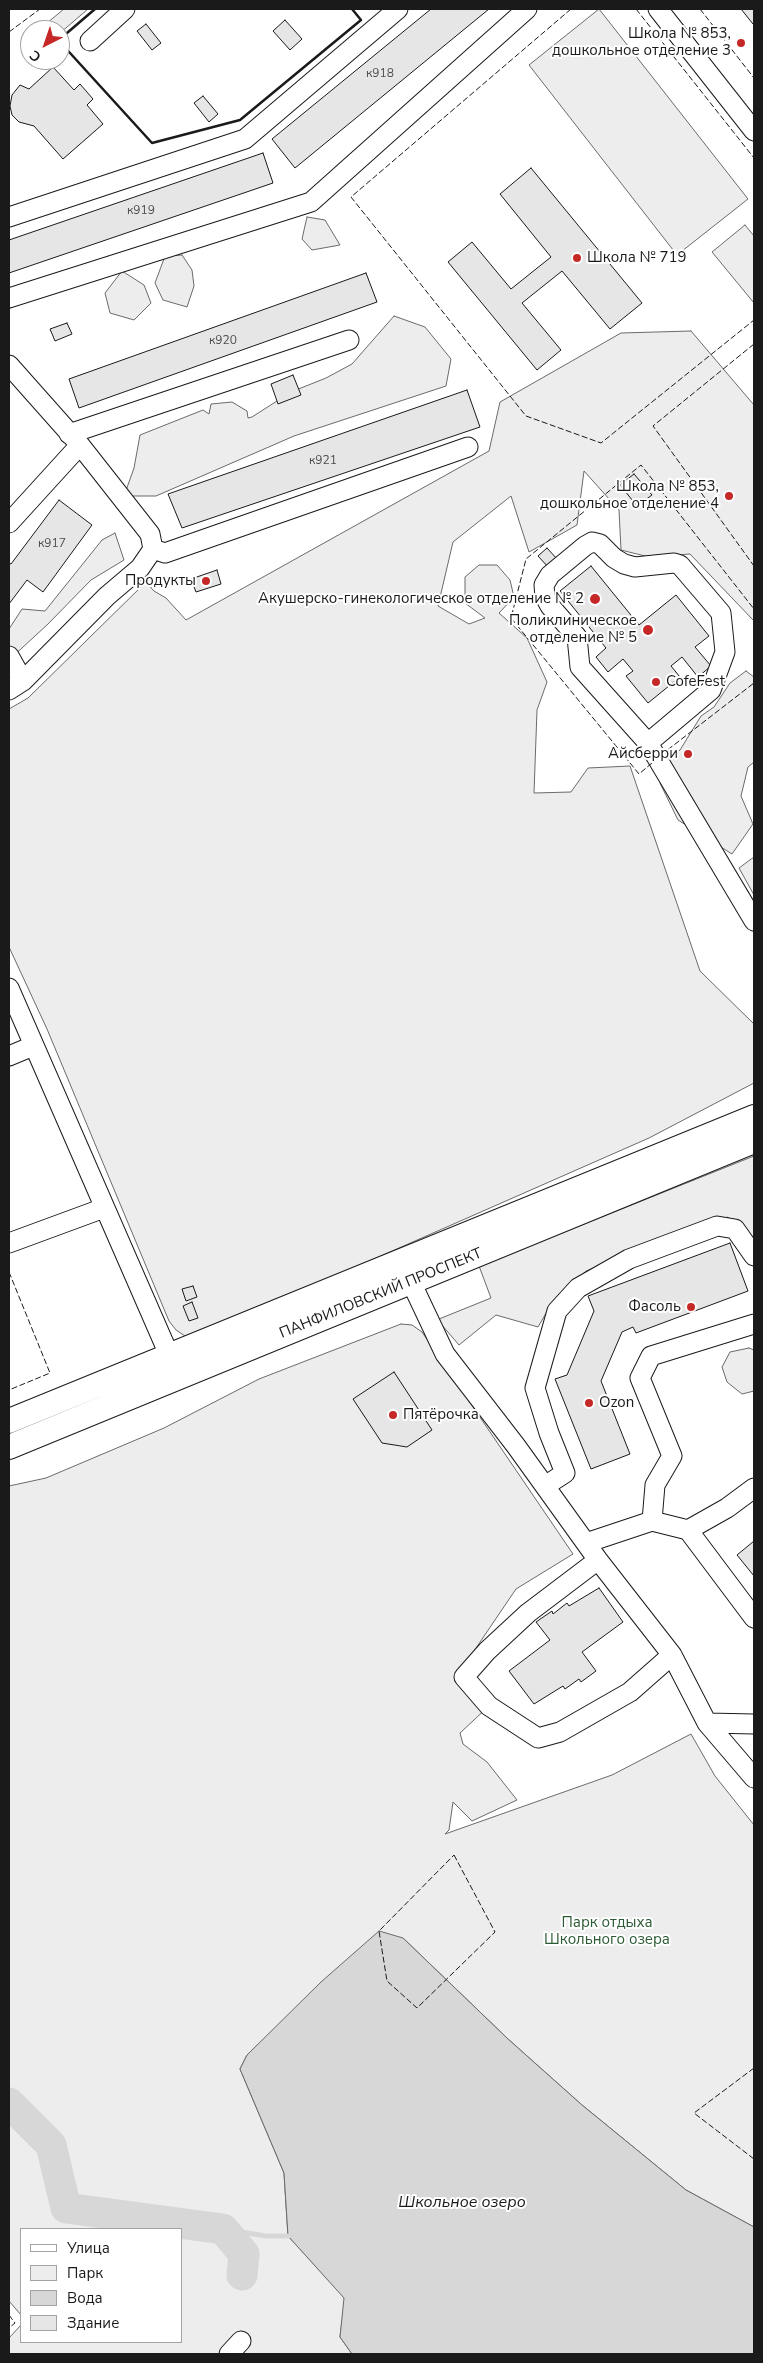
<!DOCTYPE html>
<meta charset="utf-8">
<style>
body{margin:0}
#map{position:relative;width:763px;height:2363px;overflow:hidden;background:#fff;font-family:"Nunito Sans",sans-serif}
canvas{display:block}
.frame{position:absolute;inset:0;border:10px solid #1a1a1a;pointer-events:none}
.legend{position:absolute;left:20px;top:2228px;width:162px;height:115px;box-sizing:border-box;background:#fff;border:1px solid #a3a3a3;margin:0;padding:6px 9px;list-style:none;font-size:15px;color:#1a1a1a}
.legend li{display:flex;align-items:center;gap:10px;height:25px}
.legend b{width:25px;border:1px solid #a3a3a3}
.north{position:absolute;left:20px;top:20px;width:50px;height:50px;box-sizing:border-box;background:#fff;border:1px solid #a3a3a3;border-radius:50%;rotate:221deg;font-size:14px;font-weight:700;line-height:20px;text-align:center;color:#1a1a1a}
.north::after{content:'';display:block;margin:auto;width:18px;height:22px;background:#c62828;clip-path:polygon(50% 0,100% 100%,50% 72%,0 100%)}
</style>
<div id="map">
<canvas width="763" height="2363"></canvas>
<div class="frame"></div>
<ul class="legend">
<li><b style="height:6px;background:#fff"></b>Улица</li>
<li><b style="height:14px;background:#ededed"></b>Парк</li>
<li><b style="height:14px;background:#d7d7d7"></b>Вода</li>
<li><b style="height:14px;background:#e6e6e6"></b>Здание</li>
</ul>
<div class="north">С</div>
</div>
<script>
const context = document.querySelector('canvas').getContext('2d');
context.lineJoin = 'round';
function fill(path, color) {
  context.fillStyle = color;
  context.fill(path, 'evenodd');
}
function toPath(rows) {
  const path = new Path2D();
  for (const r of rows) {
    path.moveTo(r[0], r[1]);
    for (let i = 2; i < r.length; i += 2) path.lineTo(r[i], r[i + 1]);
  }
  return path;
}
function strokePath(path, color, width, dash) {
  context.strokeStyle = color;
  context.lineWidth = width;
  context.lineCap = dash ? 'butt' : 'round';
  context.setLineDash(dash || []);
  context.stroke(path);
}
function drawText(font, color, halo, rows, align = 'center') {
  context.font = font + ' "Nunito Sans",sans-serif';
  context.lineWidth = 4;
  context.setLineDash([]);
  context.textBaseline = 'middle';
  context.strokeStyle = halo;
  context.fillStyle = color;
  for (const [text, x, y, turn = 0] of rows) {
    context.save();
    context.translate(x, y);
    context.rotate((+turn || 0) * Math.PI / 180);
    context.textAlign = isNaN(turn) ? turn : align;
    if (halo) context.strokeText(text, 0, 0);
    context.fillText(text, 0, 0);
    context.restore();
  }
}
const green = toPath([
 [64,9,88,9,60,33,60,30,53,30,47,23,64,9],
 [599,9,748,199,677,255,529,65,599,9],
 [307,217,325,220,340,245,312,250,302,239,307,217],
 [745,225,754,236,754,303,712,252,745,225],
 [182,255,192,270,194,286,187,307,163,300,155,283,165,256,182,255],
 [122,271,144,285,151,303,134,320,110,313,105,293,122,271],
 [394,316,425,327,451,359,446,386,294,436,156,496,124,496,134,468,140,435,203,410,209,414,211,404,232,402,247,411,248,418,252,417,291,392,326,378,352,364,394,316],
 [691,331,754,405,754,621,690,554,649,557,621,550,619,510,584,471,577,525,529,552,511,496,453,542,438,606,469,624,485,618,465,603,465,577,479,565,497,565,510,580,514,597,499,613,527,638,547,682,537,710,534,793,571,792,588,768,630,766,700,971,754,1024,754,1083,649,1138,199,1336,188,1338,176,1330,169,1321,47,1029,9,947,9,709,28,698,146,582,154,591,166,598,186,620,489,451,500,402,621,333,691,331],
 [115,533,124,560,91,580,48,624,9,660,9,629,22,609,45,611,102,540,115,533],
 [746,671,754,677,754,762,748,767,741,796,753,824,732,854,678,820,660,783,667,758,680,750,701,716,714,707,730,683,746,671],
 [754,857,754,895,739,868,754,857],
 [754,1156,754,1245,728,1217,586,1271,552,1303,538,1327,496,1315,459,1345,441,1324,439,1319,491,1298,479,1266,754,1156],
 [401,1324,412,1325,422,1332,573,1554,516,1589,474,1651,464,1677,489,1706,460,1733,463,1744,487,1762,517,1800,472,1821,453,1802,449,1830,445,1834,612,1775,691,1734,715,1776,754,1825,754,2227,686,2190,582,2105,508,2039,403,1938,348,1960,247,2055,240,2069,284,2173,288,2236,345,2298,340,2337,352,2354,9,2354,9,2338,21,2325,21,2342,181,2342,181,2229,21,2229,21,2315,9,2301,9,1486,46,1478,164,1428,259,1379,401,1324],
 [749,1348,754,1350,754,1391,742,1394,727,1382,722,1367,730,1352,749,1348]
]);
fill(green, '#ededed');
strokePath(green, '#6a6a6a', 1);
const water = toPath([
 [379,1931,403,1938,508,2039,582,2105,686,2190,754,2227,754,2354,352,2354,340,2337,344,2298,288,2236,284,2173,240,2069,247,2055,321,1982,379,1931]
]);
fill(water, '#d7d7d7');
strokePath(water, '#6a6a6a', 1);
strokePath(toPath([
 [223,2229,266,2236,288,2236]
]), '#d7d7d7', 5);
strokePath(toPath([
 [9,2103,51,2145,66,2208,223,2229,244,2254,242,2275]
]), '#d7d7d7', 31);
const building = toPath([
 [431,9,489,9,295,168,272,139,431,9],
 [741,9,754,9,754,23,753,24,741,9],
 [285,20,302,39,290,50,273,31,285,20],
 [146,24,161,43,152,50,137,31,146,24],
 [53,67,74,90,80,84,93,99,87,105,103,124,63,159,34,126,19,122,12,115,10,106,12,95,20,85,29,89,53,67],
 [203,96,218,114,209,122,194,103,203,96],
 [263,153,273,183,9,273,9,240,263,153],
 [531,168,642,303,610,329,562,271,522,303,561,350,537,370,448,262,472,242,511,289,551,257,500,194,531,168],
 [366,273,377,302,79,408,69,379,366,273],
 [67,323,72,334,55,341,50,329,67,323],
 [293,375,301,395,278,404,271,384,293,375],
 [467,390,480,427,182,528,168,494,467,390],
 [634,474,652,495,637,506,620,485,634,474],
 [59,500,92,525,43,592,27,580,9,604,9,563,11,564,59,500],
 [547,548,558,560,549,568,538,556,547,548],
 [591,566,639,625,676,595,709,636,695,647,711,666,698,677,682,657,671,666,680,677,648,703,626,676,633,671,623,659,608,672,596,657,606,648,560,591,591,566],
 [217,570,221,584,196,592,191,579,217,570],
 [730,1243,748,1291,636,1333,633,1327,622,1332,601,1381,630,1454,591,1469,555,1379,567,1375,594,1311,588,1296,730,1243],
 [193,1286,197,1297,186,1301,182,1289,193,1286],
 [192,1302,198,1318,189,1321,183,1306,192,1302],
 [394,1372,432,1430,407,1447,382,1443,353,1399,394,1372],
 [754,1541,754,1576,737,1555,754,1541],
 [599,1588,623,1622,582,1652,596,1671,581,1682,579,1679,565,1689,563,1686,534,1704,509,1671,550,1640,536,1622,552,1611,553,1614,567,1603,569,1606,599,1588]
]);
fill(building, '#e6e6e6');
strokePath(building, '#1a1a1a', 1);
const minor = toPath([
 [658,9,754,131],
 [90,41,125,9],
 [9,217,245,139,398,9],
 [9,298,311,202,527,9],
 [9,365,80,445,150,534,153,549,140,568,107,596,23,681,9,690],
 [69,434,349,340],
 [9,523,80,445],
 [153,549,165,553,468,447],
 [9,656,23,681],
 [648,743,711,690,725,652,721,613,680,565,674,563,635,567,624,564,614,558,600,544,592,542,585,546,550,575,544,585,545,597,550,606,577,637,580,667,648,743,754,921],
 [9,988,170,1357],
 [9,1056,33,1046],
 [9,1243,104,1208],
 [411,1282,445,1354,516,1446,598,1560,672,1655,707,1723,754,1724],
 [545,1486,565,1473,549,1433,535,1388,557,1311,578,1288,629,1259,717,1226,735,1229,754,1256],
 [652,1521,655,1485,672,1456,640,1378,651,1356,754,1324],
 [688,1530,754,1618],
 [586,1543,652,1521,688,1530,727,1508,754,1488],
 [598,1560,528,1613,487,1651,464,1677,489,1706,538,1738,560,1732,630,1692,672,1655],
 [707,1723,754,1778],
 [229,2354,241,2341]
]);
const major = toPath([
 [9,1421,754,1117],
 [9,1447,754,1141]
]);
strokePath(minor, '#1a1a1a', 21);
strokePath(major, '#1a1a1a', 26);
strokePath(minor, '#fff', 19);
strokePath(major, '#fff', 24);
strokePath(toPath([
 [571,9,351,197,526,416,601,443,754,320],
 [636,9,754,158],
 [700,9,754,78],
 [9,32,40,9],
 [754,344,653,426,754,566],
 [661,755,754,683],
 [652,763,639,774,511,618,526,559,641,465,754,609],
 [9,1272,50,1373,9,1390],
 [454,1855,495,1932,417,2008,387,1981,379,1931,454,1855],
 [754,2068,694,2113,754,2159],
 [9,2315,15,2323,9,2328]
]), '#1a1a1a', 1, [6, 2.5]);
strokePath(toPath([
 [60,39,95,9],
 [60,42,152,143,240,120,361,20,352,9]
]), '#1a1a1a', 2.5);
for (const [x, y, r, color] of [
 [741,43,5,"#c62828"],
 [577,258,5,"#c62828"],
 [729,496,5,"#c62828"],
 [206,581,5,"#c62828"],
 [595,599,6,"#c62828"],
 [648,630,6,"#c62828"],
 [656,682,5,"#c62828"],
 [688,754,5,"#c62828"],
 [691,1307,5,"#c62828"],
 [589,1403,5,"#c62828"],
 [393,1415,5,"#c62828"]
]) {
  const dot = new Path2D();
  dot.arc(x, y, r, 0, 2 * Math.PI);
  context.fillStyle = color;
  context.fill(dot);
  strokePath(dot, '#fff', 2);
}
drawText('12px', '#4d4d4d', null, [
 ["к918",380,74],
 ["к919",141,211],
 ["к920",223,341],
 ["к921",323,461],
 ["к917",52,544]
]);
drawText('15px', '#1a1a1a', '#fff', [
 ["Школа № 853,",731,34],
 ["дошкольное отделение 3",731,51],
 ["Школа № 719",587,258,"left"],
 ["Школа № 853,",719,487],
 ["дошкольное отделение 4",719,504],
 ["Продукты",196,581],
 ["Акушерско-гинекологическое отделение № 2",584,599],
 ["Поликлиническое",637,621],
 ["отделение № 5",637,638],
 ["CofeFest",666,682,"left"],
 ["Айсберри",678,754],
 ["Фасоль",681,1307],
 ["Ozon",599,1403,"left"],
 ["Пятёрочка",403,1415,"left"]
], 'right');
drawText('15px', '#1a1a1a', '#fff', [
 ["ПАНФИЛОВСКИЙ ПРОСПЕКТ",381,1294,-22]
]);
drawText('15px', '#2b5a34', '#fff', [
 ["Парк отдыха",607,1923],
 ["Школьного озера",607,1940]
]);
drawText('italic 16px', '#1a1a1a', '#fff', [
 ["Школьное озеро",462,2203]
]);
</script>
